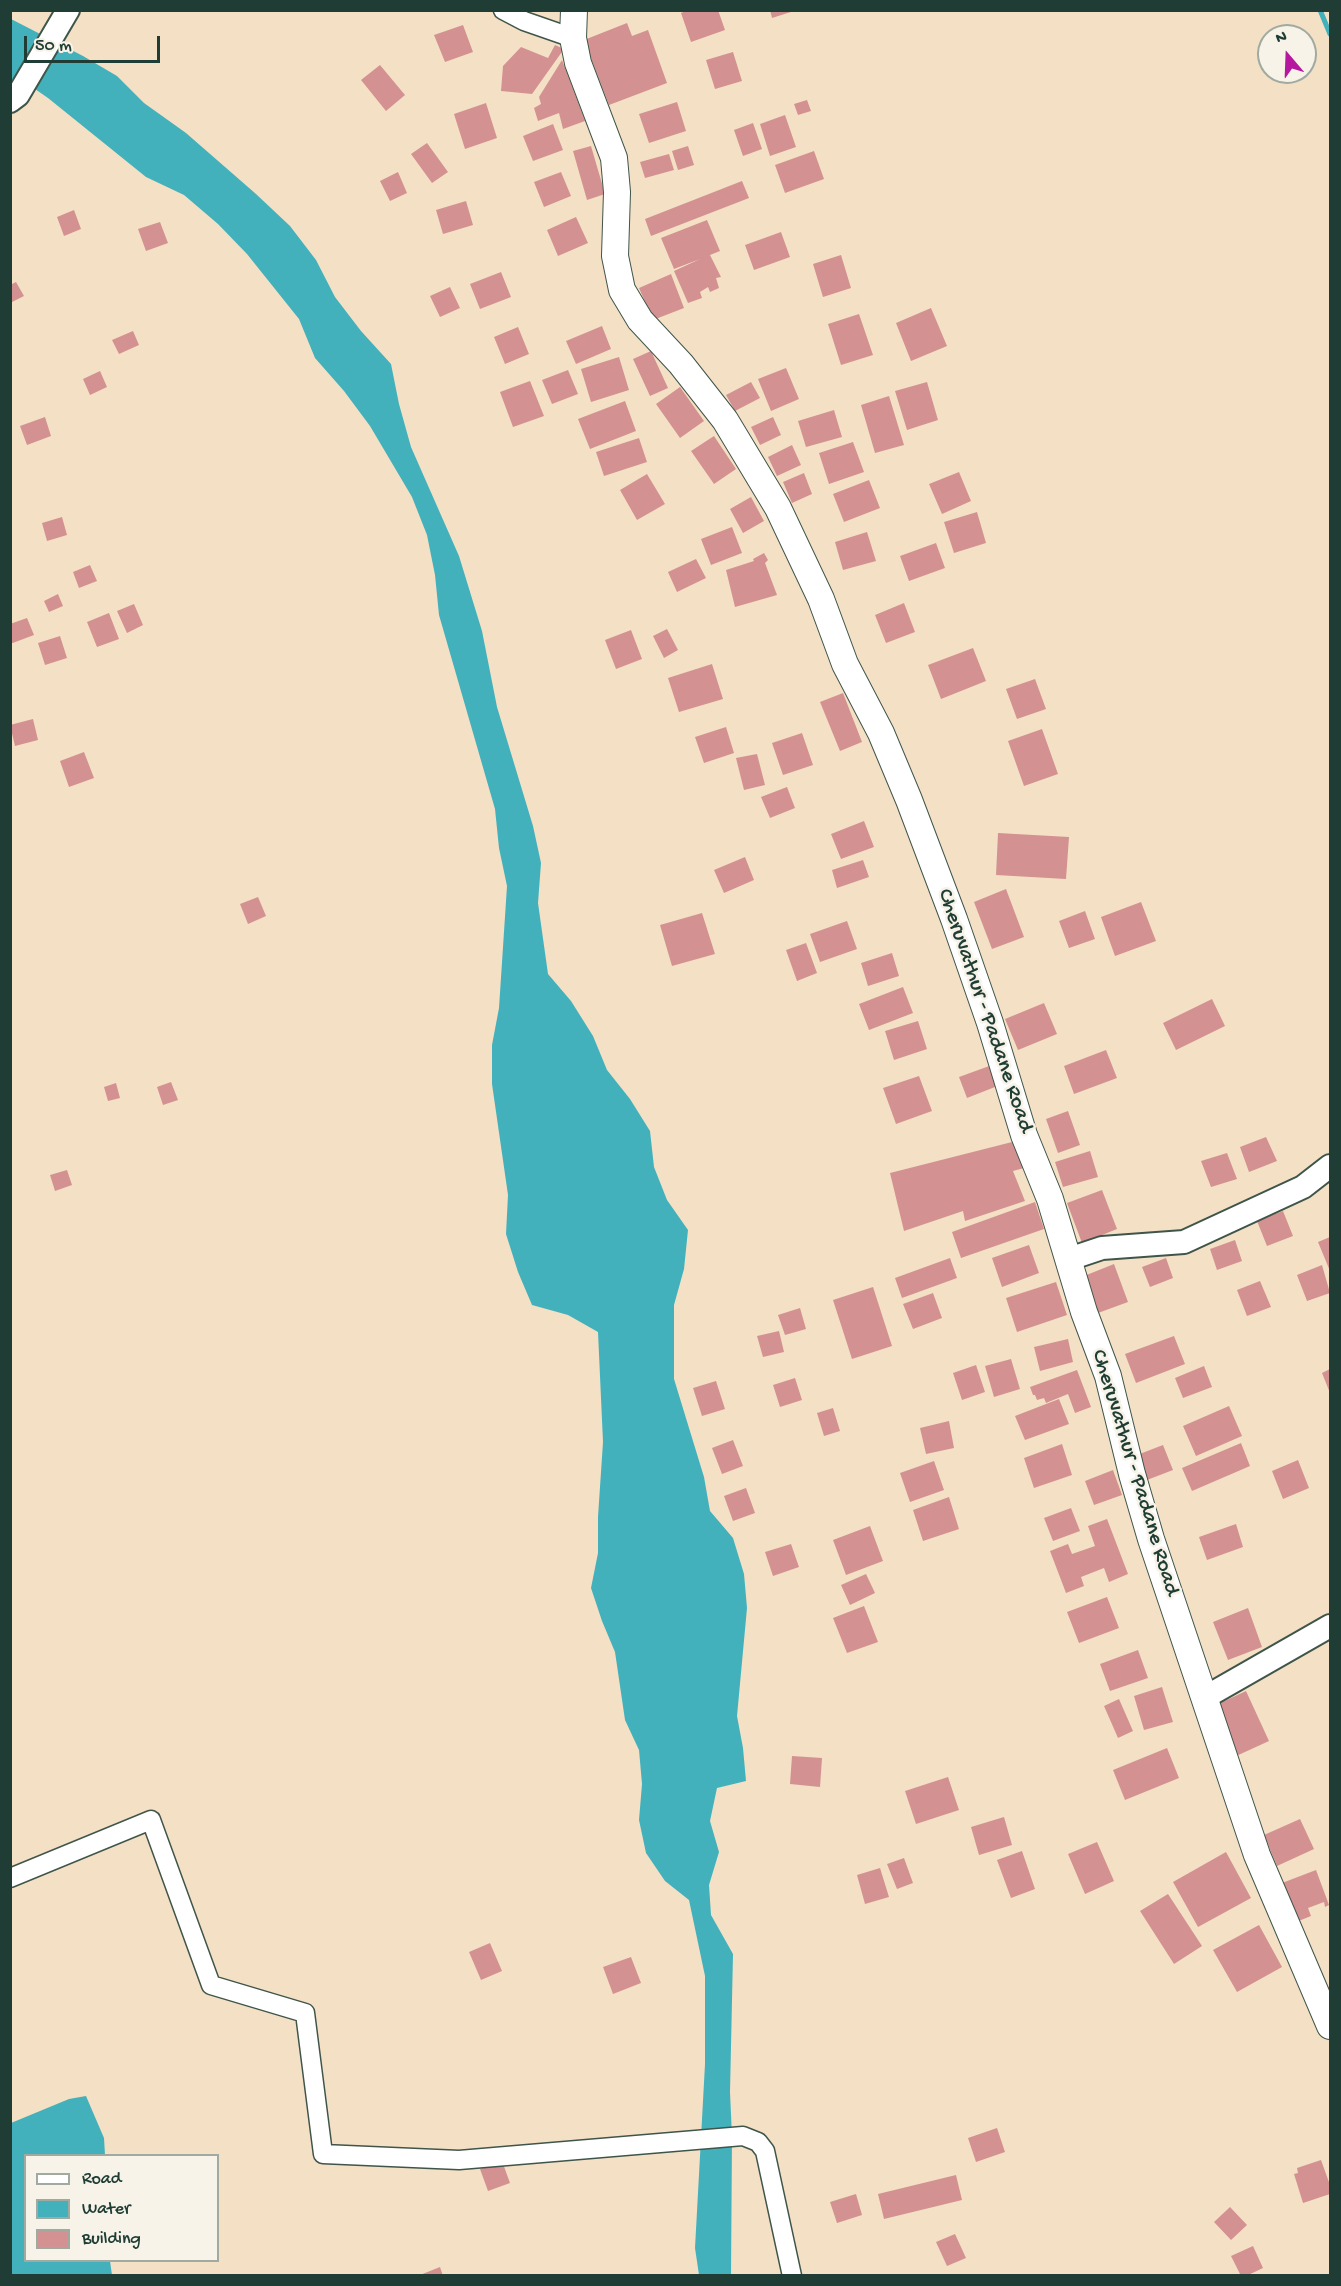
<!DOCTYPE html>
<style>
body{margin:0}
#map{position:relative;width:1341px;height:2286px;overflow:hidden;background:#f4e0c5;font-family:"Gochi Hand",sans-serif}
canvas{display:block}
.frame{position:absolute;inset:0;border:12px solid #1f3d34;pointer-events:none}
.legend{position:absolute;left:24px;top:2154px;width:195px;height:108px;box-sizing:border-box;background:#f7f3e8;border:2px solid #a1aaa0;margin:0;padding:8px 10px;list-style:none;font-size:18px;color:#1f3d34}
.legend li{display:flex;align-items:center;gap:12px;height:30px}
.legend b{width:30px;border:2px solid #a1aaa0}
.north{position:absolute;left:1257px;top:24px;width:60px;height:60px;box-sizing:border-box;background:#f7f3e8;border:2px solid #a1aaa0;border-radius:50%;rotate:341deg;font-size:16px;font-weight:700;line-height:24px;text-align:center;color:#1f3d34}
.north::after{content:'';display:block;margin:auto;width:21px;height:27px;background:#b5179e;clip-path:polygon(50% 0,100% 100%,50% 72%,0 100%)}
.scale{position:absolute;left:24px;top:36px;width:136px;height:27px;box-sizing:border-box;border:3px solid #1f3d34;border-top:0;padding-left:8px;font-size:18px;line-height:21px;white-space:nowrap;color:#1f3d34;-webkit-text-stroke:4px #f7f3e8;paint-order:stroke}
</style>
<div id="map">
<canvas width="1341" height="2286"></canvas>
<div class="frame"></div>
<ul class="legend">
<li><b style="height:8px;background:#fff"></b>Road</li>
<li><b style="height:16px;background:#42b1bc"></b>Water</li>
<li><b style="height:16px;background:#d39291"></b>Building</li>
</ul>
<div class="north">N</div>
<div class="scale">50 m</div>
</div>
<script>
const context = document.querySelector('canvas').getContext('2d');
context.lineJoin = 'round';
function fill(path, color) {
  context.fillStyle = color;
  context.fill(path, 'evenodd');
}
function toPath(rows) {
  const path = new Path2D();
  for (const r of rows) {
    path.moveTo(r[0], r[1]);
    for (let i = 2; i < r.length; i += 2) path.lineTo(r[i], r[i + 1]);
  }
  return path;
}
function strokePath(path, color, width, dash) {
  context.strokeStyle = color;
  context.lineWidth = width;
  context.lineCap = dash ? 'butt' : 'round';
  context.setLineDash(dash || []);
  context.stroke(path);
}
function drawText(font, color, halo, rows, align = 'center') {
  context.font = font + ' "Gochi Hand",sans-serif';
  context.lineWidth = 5;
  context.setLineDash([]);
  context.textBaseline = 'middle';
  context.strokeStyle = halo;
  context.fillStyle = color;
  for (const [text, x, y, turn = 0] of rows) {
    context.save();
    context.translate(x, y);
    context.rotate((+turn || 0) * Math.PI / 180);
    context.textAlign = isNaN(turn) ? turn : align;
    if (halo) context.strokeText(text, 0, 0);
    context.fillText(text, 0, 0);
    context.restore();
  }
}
fill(toPath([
 [11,19,83,56,117,76,144,103,186,133,256,194,290,226,316,260,335,297,361,331,391,364,399,404,411,447,459,556,482,631,497,707,533,826,541,863,538,903,548,974,571,1001,593,1036,607,1070,630,1099,650,1131,654,1167,667,1200,688,1230,684,1269,674,1305,674,1379,704,1477,710,1511,733,1538,744,1574,747,1608,737,1716,743,1748,746,1781,717,1788,710,1821,719,1852,709,1885,711,1915,733,1954,730,2092,732,2137,731,2275,699,2275,695,2248,705,2064,705,1976,689,1900,665,1881,646,1853,639,1820,642,1784,639,1750,625,1720,615,1652,602,1621,591,1588,598,1553,598,1517,603,1442,598,1332,568,1315,532,1305,518,1272,506,1234,508,1195,492,1084,492,1045,499,1008,507,886,499,848,495,809,439,615,435,575,427,535,412,497,370,426,344,391,315,358,299,319,247,254,218,224,184,195,146,177,48,98,22,80,11,79],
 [86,2096,104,2138,105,2155,26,2156,26,2260,110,2261,112,2275,11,2275,11,2123,69,2099]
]), '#42b1bc');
strokePath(toPath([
 [1320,10,1330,34]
]), '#42b1bc', 5);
fill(toPath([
 [688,10,718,10,725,30,691,42,681,13],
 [770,10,794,10,794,11,772,18],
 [627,23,632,36,648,30,667,83,609,105,584,40],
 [463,25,473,52,445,62,434,35],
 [555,45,564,49,532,94,501,91,503,66,521,47,548,58],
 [733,52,742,81,715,89,706,60],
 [562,60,585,121,563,129,559,113,538,121,534,108,541,104,539,97],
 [380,65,405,95,386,111,361,80],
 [807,100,811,111,798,115,794,104],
 [677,102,686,131,649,143,639,114],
 [486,103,497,138,465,149,454,114],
 [785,115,796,147,770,156,760,124],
 [753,123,762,149,743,156,734,130],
 [553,124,563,150,533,161,523,136],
 [427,143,448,172,432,183,411,154],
 [591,146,605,194,587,200,573,151],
 [688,146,694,165,678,170,672,151],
 [814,151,824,179,785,193,775,165],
 [669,154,674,170,645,178,640,162],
 [398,172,407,193,390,201,380,181],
 [561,172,571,196,544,207,534,182],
 [742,181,749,198,651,236,645,219],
 [466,201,473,225,443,234,436,210],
 [74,210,81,229,64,236,57,217],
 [576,217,588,243,558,256,547,230],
 [707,220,720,251,710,255,721,277,716,278,719,288,710,292,708,287,700,292,702,298,688,303,674,271,700,259,674,269,661,238],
 [160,222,168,243,146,251,138,229],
 [781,232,790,257,754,270,745,245],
 [841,255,851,288,823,297,813,264],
 [501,272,511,297,480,309,470,284],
 [671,274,684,308,653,320,639,288],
 [16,282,24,296,10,303,10,285],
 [450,287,460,308,440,317,430,296],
 [931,308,947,346,911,361,896,323],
 [859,314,873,355,841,365,828,324],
 [602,326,611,349,576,364,566,341],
 [518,327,529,354,505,364,494,337],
 [133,331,139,345,119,354,112,340],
 [651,351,668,388,650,396,633,359],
 [619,357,629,390,591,402,581,369],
 [786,368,799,399,771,411,758,379],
 [568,370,578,394,552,404,542,380],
 [100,371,107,387,90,395,83,379],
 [530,381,544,416,513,427,500,392],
 [751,382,760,398,735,411,726,395],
 [927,382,938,420,907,430,895,391],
 [680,387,704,421,680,438,656,404],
 [889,396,904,445,875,453,861,405],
 [625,401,636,431,590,449,578,419],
 [834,410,842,437,806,447,798,421],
 [45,417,51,436,27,445,20,426],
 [773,417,781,435,760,445,751,427],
 [714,436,736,469,714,484,691,451],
 [639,438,647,462,604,476,596,452],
 [853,442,864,472,829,484,819,453],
 [792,445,801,465,777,476,768,457],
 [959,472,971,501,942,514,929,484],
 [804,473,812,494,792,503,783,482],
 [647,474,665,504,637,520,620,490],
 [869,480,880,508,844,522,833,494],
 [751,497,764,521,743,533,730,509],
 [977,512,986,543,954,553,944,522],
 [62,517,67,535,47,541,42,523],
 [732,527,742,553,711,565,701,539],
 [867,532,876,561,843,570,835,542],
 [936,543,945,568,909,581,900,556],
 [764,553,768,560,765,563,777,595,735,607,726,570,754,561,753,559],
 [696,559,706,578,677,592,668,572],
 [90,565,97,581,79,588,73,572],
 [58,594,63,606,49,612,44,601],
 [904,603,915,632,886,643,875,615],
 [134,604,143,625,127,633,117,611],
 [109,613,119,639,97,647,87,622],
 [27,618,34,635,10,644,10,624],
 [667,629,678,650,664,658,653,636],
 [631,630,642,659,616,669,605,640],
 [60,636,67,658,45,665,38,643],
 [973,648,986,681,941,699,928,665],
 [712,664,723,699,679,712,668,678],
 [1035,679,1046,709,1017,719,1006,689],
 [843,693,862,742,840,751,820,702],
 [33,719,38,740,15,746,10,725],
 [726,727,734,753,704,763,695,737],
 [1042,729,1058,774,1024,786,1008,741],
 [802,733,813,765,783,775,772,743],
 [84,752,94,778,69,787,60,761],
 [757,754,765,785,744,790,736,758],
 [787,787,795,808,770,818,761,797],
 [864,821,874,847,841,859,831,834],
 [998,833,1069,837,1066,879,996,875],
 [745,857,754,880,724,893,714,870],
 [863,860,869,877,837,888,832,870],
 [1006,889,1024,937,992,949,974,902],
 [258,897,266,916,248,924,240,904],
 [1141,902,1156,941,1115,956,1101,917],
 [1085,911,1095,939,1069,948,1059,921],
 [702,913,715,954,672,966,660,925],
 [847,921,857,949,820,962,810,934],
 [806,943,817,973,797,981,786,950],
 [892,953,899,976,868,986,861,963],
 [903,987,913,1013,869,1030,859,1004],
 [1212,999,1225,1026,1176,1050,1163,1023],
 [1044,1003,1057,1034,1018,1050,1005,1019],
 [918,1021,927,1049,894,1060,885,1031],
 [1106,1050,1117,1078,1074,1094,1064,1066],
 [992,1065,1000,1085,967,1098,959,1077],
 [919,1076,932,1111,896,1124,883,1088],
 [171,1082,178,1100,163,1105,157,1087],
 [116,1083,120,1098,108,1101,104,1087],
 [1068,1111,1080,1145,1058,1153,1046,1119],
 [1266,1137,1277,1161,1249,1172,1240,1147],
 [1016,1141,1024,1168,1013,1171,1025,1201,965,1221,963,1211,904,1231,890,1173],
 [1090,1151,1098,1177,1063,1187,1055,1162],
 [1227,1153,1237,1179,1211,1187,1201,1161],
 [67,1170,72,1185,55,1191,50,1175],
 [1102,1190,1117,1229,1082,1243,1067,1203],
 [1035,1202,1044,1229,961,1258,952,1232],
 [1283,1211,1293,1236,1267,1246,1257,1221],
 [1330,1237,1330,1271,1318,1242],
 [1235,1240,1242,1261,1217,1270,1210,1249],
 [1029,1245,1039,1273,1002,1287,992,1258],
 [950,1258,957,1278,902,1298,895,1278],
 [1166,1258,1173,1278,1150,1287,1142,1267],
 [1114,1264,1128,1302,1098,1313,1084,1276],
 [1322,1265,1330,1293,1307,1301,1297,1275],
 [1260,1281,1271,1307,1247,1316,1237,1290],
 [1056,1282,1067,1315,1017,1332,1006,1298],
 [873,1287,892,1346,852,1359,833,1300],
 [933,1293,942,1318,913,1329,903,1304],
 [800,1308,806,1329,785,1335,778,1315],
 [779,1331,784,1352,763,1357,757,1336],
 [1174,1336,1185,1364,1136,1383,1125,1354],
 [1068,1339,1073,1362,1040,1371,1034,1347],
 [1011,1359,1020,1389,994,1397,985,1366],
 [976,1365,985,1392,962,1400,953,1373],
 [1204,1366,1212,1387,1183,1398,1175,1378],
 [1330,1369,1330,1393,1322,1373],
 [1077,1370,1091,1407,1075,1413,1068,1394,1046,1403,1044,1398,1037,1400,1035,1395,1033,1395,1030,1387],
 [795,1378,802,1400,780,1407,773,1385],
 [716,1381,725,1409,702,1416,693,1388],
 [1059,1399,1069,1424,1025,1440,1015,1416],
 [1229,1406,1242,1436,1196,1456,1183,1426],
 [833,1408,840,1431,824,1436,817,1413],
 [949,1421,954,1448,926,1454,920,1428],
 [733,1440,743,1466,722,1474,712,1448],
 [1241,1443,1250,1466,1192,1491,1182,1468],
 [1062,1444,1072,1475,1034,1488,1024,1458],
 [1163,1445,1173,1470,1147,1480,1137,1455],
 [1298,1460,1309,1488,1283,1499,1272,1471],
 [934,1461,944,1490,910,1502,900,1473],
 [1113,1470,1122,1495,1094,1505,1085,1481],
 [746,1488,755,1513,733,1521,724,1496],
 [949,1497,959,1529,923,1541,913,1510],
 [1071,1508,1080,1531,1053,1541,1044,1518],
 [1107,1519,1128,1574,1109,1582,1104,1568,1081,1577,1084,1586,1066,1593,1050,1551,1068,1544,1072,1554,1095,1546,1088,1526],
 [1236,1524,1243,1547,1207,1560,1199,1537],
 [870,1526,883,1561,846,1575,833,1540],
 [791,1544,799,1567,773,1576,765,1552],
 [866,1574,875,1593,850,1605,841,1585],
 [1107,1597,1119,1628,1079,1643,1067,1612],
 [864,1606,878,1642,847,1653,833,1618],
 [1248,1608,1262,1647,1228,1660,1213,1622],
 [1138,1650,1148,1678,1110,1691,1100,1664],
 [1162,1687,1173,1722,1144,1730,1134,1696],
 [1246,1691,1269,1741,1234,1757,1212,1707],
 [1119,1699,1133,1731,1118,1738,1104,1706],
 [1167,1748,1179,1778,1125,1800,1113,1770],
 [792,1756,822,1758,820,1787,790,1784],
 [948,1777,959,1810,916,1824,905,1791],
 [1004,1817,1012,1845,979,1855,971,1827],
 [1300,1819,1314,1849,1277,1866,1264,1835],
 [1097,1842,1114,1881,1085,1894,1068,1854],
 [1022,1851,1035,1889,1011,1898,997,1860],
 [1226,1852,1251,1898,1198,1927,1173,1882],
 [904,1858,913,1883,897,1889,887,1864],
 [880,1868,889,1897,865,1904,857,1875],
 [1316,1870,1329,1905,1325,1907,1324,1902,1308,1908,1311,1916,1296,1922,1282,1883],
 [1168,1894,1202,1946,1174,1964,1140,1911],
 [1259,1925,1282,1967,1237,1992,1213,1950],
 [490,1943,502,1971,481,1980,469,1952],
 [631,1957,641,1983,613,1994,603,1967],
 [997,2128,1005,2152,976,2162,968,2138],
 [1321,2160,1330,2185,1330,2194,1303,2203,1294,2174,1298,2173,1297,2168],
 [502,2161,510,2183,488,2191,480,2169],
 [956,2175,962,2200,884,2219,878,2194],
 [856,2194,862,2215,837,2223,830,2202],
 [1230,2207,1247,2225,1231,2240,1214,2222],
 [955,2234,966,2258,947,2266,936,2242],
 [1253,2246,1263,2268,1246,2276,1241,2276,1231,2256],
 [440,2267,443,2276,420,2276,420,2275]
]), '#d39291');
const minor = toPath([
 [503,10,524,21,573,38],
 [10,1878,151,1820,211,1985,305,2013,323,2154,459,2160,743,2136,758,2142,765,2151,792,2276]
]);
const tertiary = toPath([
 [10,101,18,95,68,10],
 [1069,1259,1102,1248,1184,1242,1303,1187,1330,1166],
 [1204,1698,1330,1626]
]);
const secondary = toPath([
 [574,10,573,38,578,63,614,158,617,192,615,256,622,290,640,320,681,364,725,420,778,508,821,599,845,664,881,733,909,800,954,919,990,1023,1024,1135,1050,1199,1084,1312,1108,1376,1132,1474,1151,1539,1257,1855,1330,2026]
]);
strokePath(minor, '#3f554a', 21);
strokePath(tertiary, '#3f554a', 26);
strokePath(secondary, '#3f554a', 28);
strokePath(minor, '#fff', 18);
strokePath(tertiary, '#fff', 22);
strokePath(secondary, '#fff', 26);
drawText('22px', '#1f3d34', '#f7f3e8', [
 ["Cheruvathur - Padane Road",984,1011,71],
 ["Cheruvathur - Padane Road",1134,1473,73]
]);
</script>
